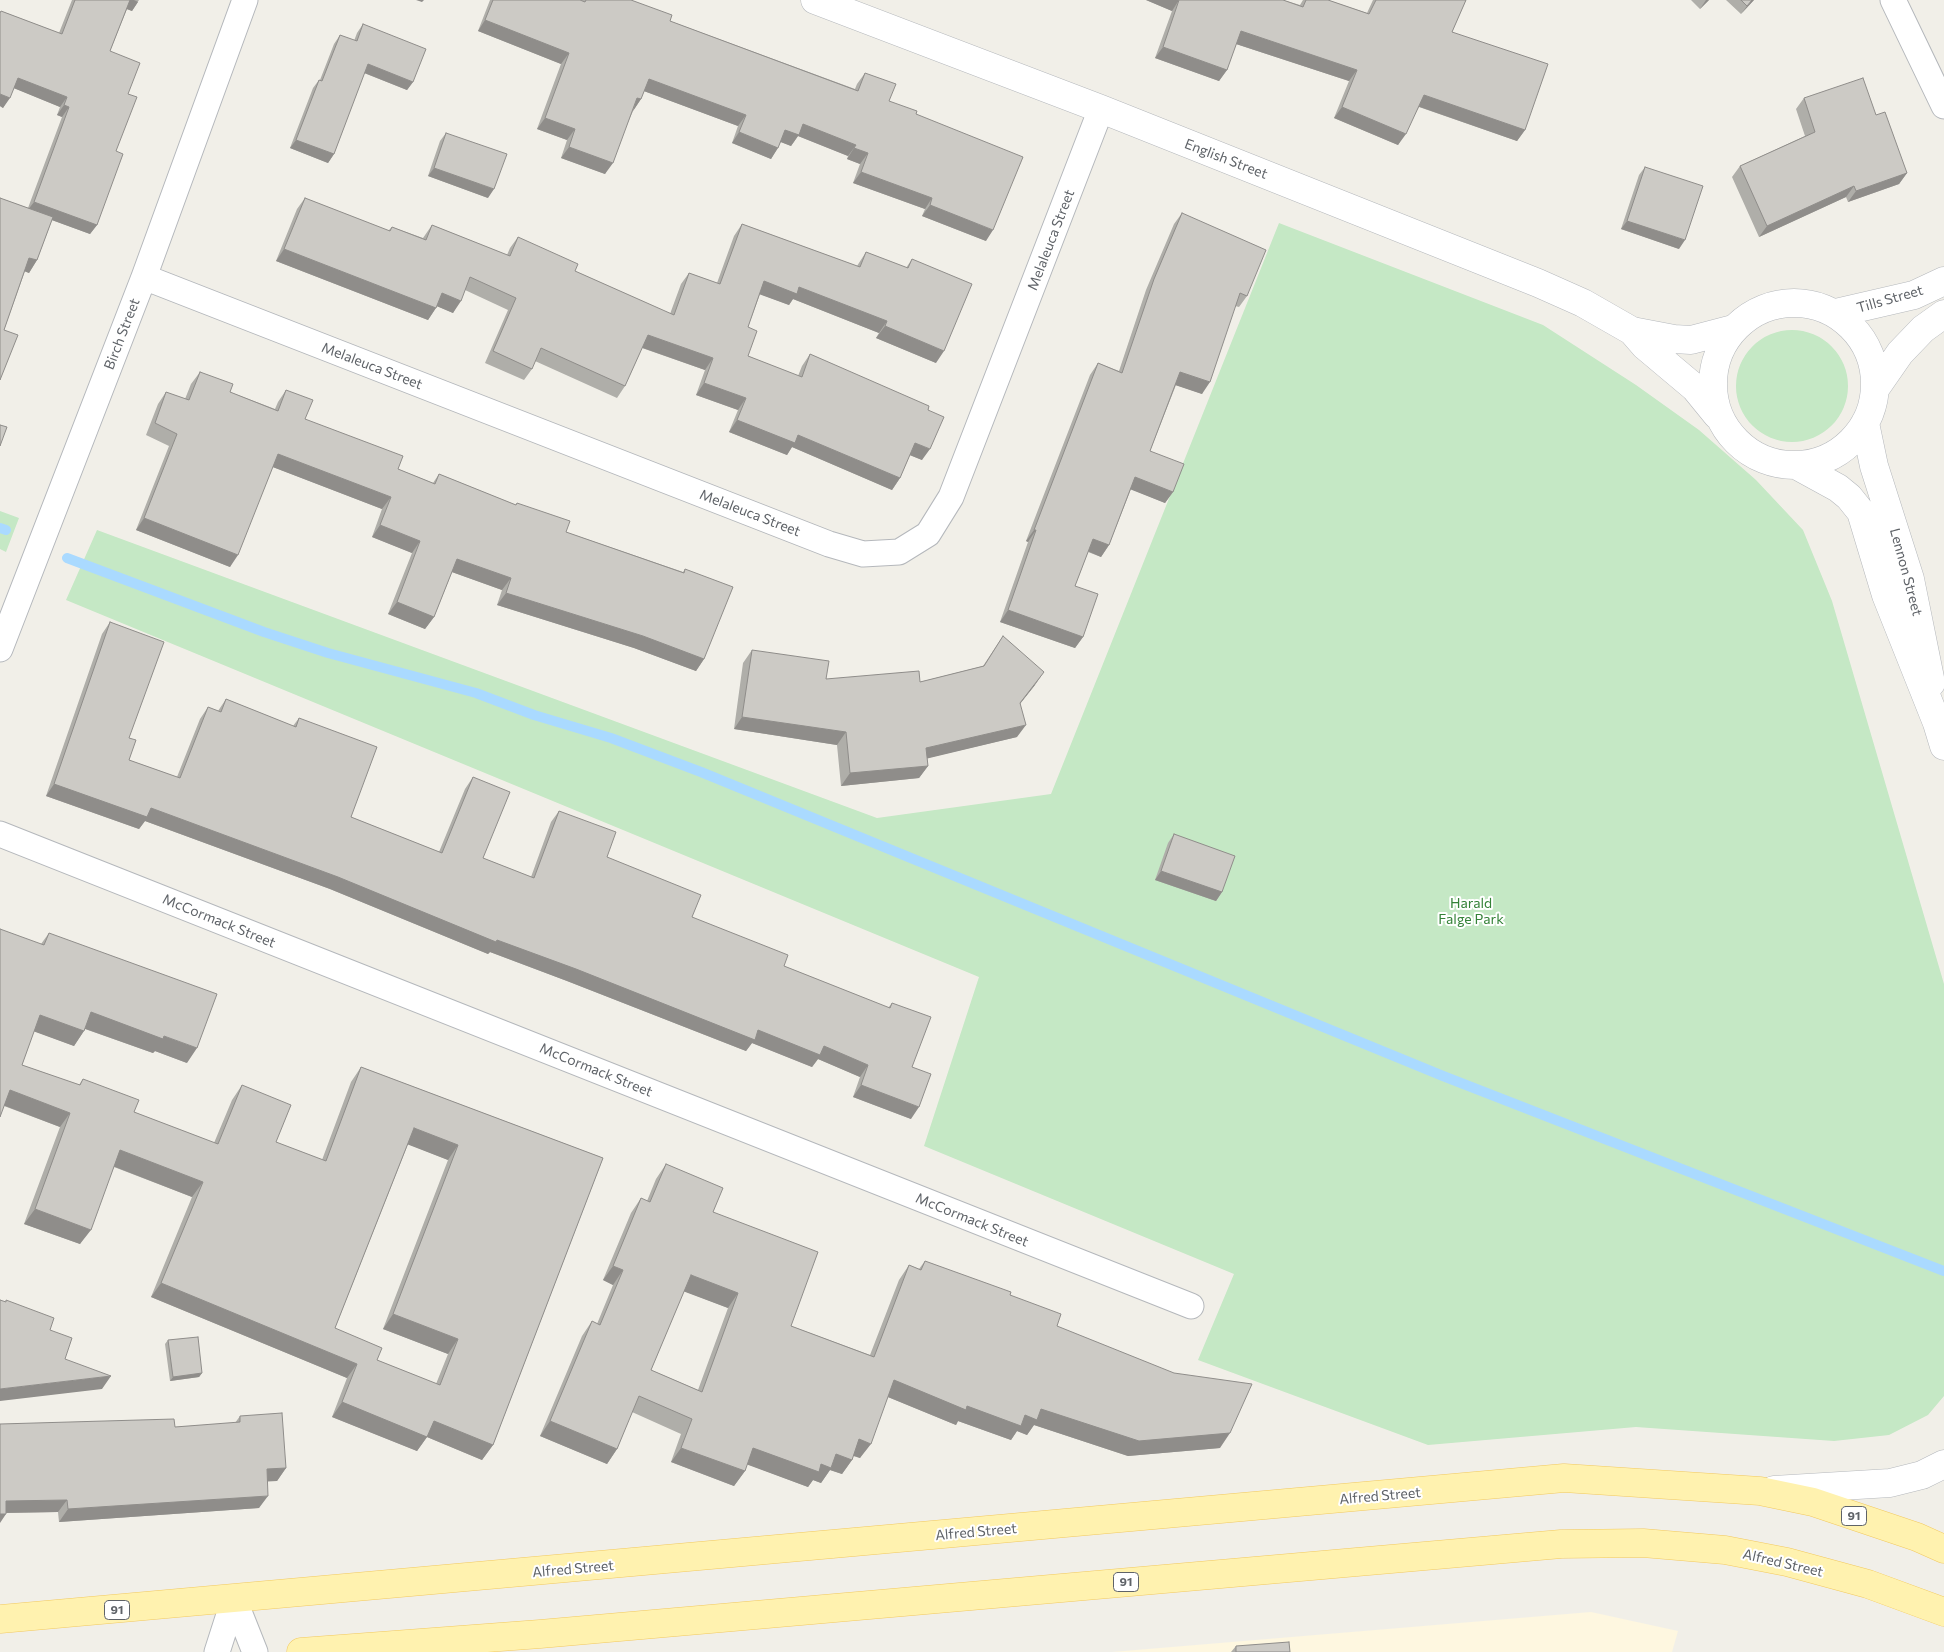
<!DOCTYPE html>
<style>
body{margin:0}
canvas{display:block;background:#f1efe8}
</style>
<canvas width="1944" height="1652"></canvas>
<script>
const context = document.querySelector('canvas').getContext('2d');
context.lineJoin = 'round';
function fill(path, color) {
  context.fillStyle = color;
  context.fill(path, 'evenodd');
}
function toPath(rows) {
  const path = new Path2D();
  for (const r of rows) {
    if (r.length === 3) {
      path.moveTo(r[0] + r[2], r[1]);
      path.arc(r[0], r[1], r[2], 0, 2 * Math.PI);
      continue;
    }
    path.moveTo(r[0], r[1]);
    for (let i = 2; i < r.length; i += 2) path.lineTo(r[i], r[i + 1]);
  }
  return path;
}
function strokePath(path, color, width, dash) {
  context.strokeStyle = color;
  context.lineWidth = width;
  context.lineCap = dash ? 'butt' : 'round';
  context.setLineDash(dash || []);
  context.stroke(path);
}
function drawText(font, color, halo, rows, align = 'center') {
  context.font = font + ' Commissioner,sans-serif';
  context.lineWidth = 4;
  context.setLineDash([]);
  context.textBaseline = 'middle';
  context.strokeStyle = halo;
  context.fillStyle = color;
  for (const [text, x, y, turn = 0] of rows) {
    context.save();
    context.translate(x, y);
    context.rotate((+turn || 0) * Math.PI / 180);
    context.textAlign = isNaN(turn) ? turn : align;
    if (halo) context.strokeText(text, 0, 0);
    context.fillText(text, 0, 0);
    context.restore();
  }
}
fill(toPath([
 [1591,1612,1678,1631,1672,1652,1112,1652]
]), '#fef7e0');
fill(toPath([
 [1279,223,1543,325,1636,385,1699,430,1756,480,1803,530,1832,601,1944,984,1944,1396,1928,1415,1889,1435,1834,1441,1636,1427,1428,1445,1198,1360,1234,1274,924,1146,979,977,66,600,97,530,877,818,1051,794],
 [1792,386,56],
 [0,511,19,518,6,552,0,549]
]), '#c5e8c5');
strokePath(toPath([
 [0,528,6,530],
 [67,558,264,632,328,653,476,693,534,715,611,738,701,772,1443,1076,1944,1271]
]), '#aadaff', 10);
const minor = toPath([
 [1893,0,1944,106],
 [144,277,829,544,863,554,899,552,928,534,951,497,1101,109],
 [0,649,144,277,245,0],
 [0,834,1191,1306],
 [234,1599,255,1652],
 [217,1652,234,1599]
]);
const tertiary = toPath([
 [815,0,1101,109,1538,283,1583,303,1632,331,1674,339,1691,340,1733,329],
 [1794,384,81],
 [1836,313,1914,295,1944,281],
 [1632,331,1645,346,1695,388,1717,415],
 [1875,389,1900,353,1923,329,1944,314],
 [1865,423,1874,466,1910,579,1931,683],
 [1796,465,1838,488,1849,497,1861,512,1886,595,1937,723,1944,746],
 [1774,1490,1890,1483,1922,1475,1944,1464]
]);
const primary = toPath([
 [0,1619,1564,1478,1760,1491,1813,1502,1917,1537,1944,1549],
 [301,1652,540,1634,1561,1544,1643,1543,1725,1550,1787,1562,1868,1584,1944,1612]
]);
strokePath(minor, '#b5b8bc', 27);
strokePath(tertiary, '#b5b8bc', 29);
strokePath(primary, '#f2c960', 29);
strokePath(minor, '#fff', 25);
strokePath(tertiary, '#fff', 28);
strokePath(primary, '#fff2af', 28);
fill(toPath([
 [72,0,139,0,132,11,127,9,110,51,128,94,116,151,97,225,90,234,52,220,37,260,29,273,25,271,4,330,0,380,0,198,28,208,62,117,57,115,60,107,14,88,3,108,0,106,0,12,1,11,59,33],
 [490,0,580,0,582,1,582,0,631,0,670,21,855,89,857,84,865,73,889,101,916,114,986,241,922,216,925,209,853,183,860,164,847,159,848,156,798,136,791,146,781,142,771,159,732,143,738,126,644,91,641,99,633,111,605,174,561,158,567,140,537,129,561,64,478,31],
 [1146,0,1283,0,1300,5,1303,0,1328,0,1367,13,1373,0,1466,0,1452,32,1525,130,1517,141,1419,107,1398,145,1334,118,1349,81,1236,44,1227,70,1219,81,1155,58,1172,11],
 [1691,0,1709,0,1700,9],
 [1726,0,1754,0,1741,14],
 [363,24,413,82,407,90,364,73,334,154,328,163,290,148,313,88,319,80,320,80,334,44,340,35,354,41,357,33],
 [1804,98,1876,115,1907,173,1899,184,1848,202,1846,197,1759,237,1732,177,1740,166,1805,136,1796,109],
 [446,133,488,198,428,176,440,141],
 [1645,167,1679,249,1621,229,1639,175],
 [305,198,388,231,392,227,423,238,432,225,507,255,510,248,518,237,575,271,670,314,681,284,689,273,717,283,734,236,742,224,857,266,866,252,906,268,912,259,936,363,876,338,879,333,793,299,789,305,760,294,748,327,748,356,798,376,802,366,810,354,928,410,922,460,910,455,900,478,892,490,792,447,787,455,729,432,738,410,696,395,705,370,642,348,625,386,617,398,535,361,532,369,524,380,485,363,508,310,465,290,453,313,437,306,428,320,276,261,297,209],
 [1182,213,1247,296,1239,307,1235,306,1202,394,1176,385,1150,451,1173,492,1165,503,1131,489,1109,545,1101,557,1088,552,1075,586,1083,637,1075,648,1000,622,1028,542,1026,541,1090,375,1098,363,1119,371,1146,290,1174,224],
 [200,372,230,392,275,409,278,402,286,390,305,419,398,469,433,483,439,474,516,505,517,503,566,532,683,572,685,569,704,659,696,671,634,648,497,605,502,590,452,572,434,617,425,629,388,614,412,553,372,537,382,509,273,467,230,567,136,530,169,446,146,435,158,404,166,392,185,399,191,384],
 [110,622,129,738,129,760,177,777,200,719,208,707,218,711,226,699,293,726,299,718,351,817,439,852,465,789,473,777,483,858,531,877,551,822,559,811,607,857,692,917,784,966,888,1008,892,1003,912,1067,911,1119,853,1097,860,1077,818,1059,812,1067,752,1043,746,1051,567,981,490,952,488,954,330,889,145,821,139,829,46,796,102,634],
 [1003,636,1035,685,1020,704,1017,737,927,758,928,766,919,778,841,786,837,745,734,729,743,663,752,650,826,679,920,682,983,666],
 [1174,834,1222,892,1216,901,1155,880,1168,843],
 [49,933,187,1063,155,1051,153,1053,85,1029,74,1046,34,1031,22,1065,79,1085,83,1079,134,1112,214,1143,232,1100,242,1085,276,1142,322,1160,351,1082,361,1067,603,1158,493,1445,482,1460,427,1437,417,1451,332,1417,347,1378,151,1297,192,1197,114,1167,80,1244,24,1224,60,1127,4,1106,41,944],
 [408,1144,448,1160,383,1329,448,1354,436,1384,377,1360,335,1328],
 [666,1164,713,1212,791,1326,870,1355,899,1280,909,1265,919,1269,925,1261,1010,1295,1057,1326,1220,1448,1128,1456,1034,1425,1027,1435,1017,1431,1011,1440,958,1421,956,1425,888,1397,860,1458,853,1456,852,1460,842,1474,830,1470,821,1483,813,1480,808,1487,747,1464,745,1471,734,1486,671,1462,681,1434,632,1412,617,1449,607,1464,540,1436,582,1336,592,1321,597,1324,613,1285,603,1280,631,1213,641,1198,647,1201,656,1179],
 [684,1291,728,1308,698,1390,651,1370],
 [168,1340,202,1373,199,1377,170,1381,165,1344],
 [240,1416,286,1468,277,1481,267,1481,259,1508,59,1522,58,1512,6,1513,0,1424,175,1427,235,1423],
 [1236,1646,1290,1652,1231,1652]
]), '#afaea9');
fill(toPath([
 [130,0,134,0,138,2,132,11,124,8],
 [416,0,424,0,422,2],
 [1146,0,1179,0,1172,11],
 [1706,0,1709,0,1700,9],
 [1752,0,1754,0,1741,14,1747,6],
 [485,20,569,53,561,64,478,31],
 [1241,31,1357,70,1349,81,1233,43],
 [1163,47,1227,70,1219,81,1155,58],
 [368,64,413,82,407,90,362,72],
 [18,78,67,97,60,107,11,87],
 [649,79,746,115,738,126,641,90],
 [0,94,10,98,3,108,0,106],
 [1424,95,1525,130,1517,141,1417,106],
 [637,98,641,99,633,111],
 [64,105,69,107,62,117,57,115],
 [1342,107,1406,134,1398,145,1334,118],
 [545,118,575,129,567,140,537,129],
 [803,124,856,145,848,156,798,136,791,146,778,141,785,130],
 [739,132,778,148,771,159,732,143],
 [296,140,334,154,328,163,290,148],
 [569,147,613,163,605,174,561,158],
 [854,148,868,153,860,164,847,159],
 [434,168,494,189,488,198,428,176],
 [861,172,932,198,925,209,853,183],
 [1907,173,1899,184,1848,202,1856,191],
 [1854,186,1846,197,1759,237,1767,226],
 [34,202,97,225,90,234,27,211],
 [930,205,993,230,986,241,922,216],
 [1627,221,1685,240,1679,249,1621,229],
 [284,249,436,308,428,320,276,261],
 [29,258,37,260,29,273,21,270],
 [764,281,799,287,887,321,879,333,793,299,789,305,756,293],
 [442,293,461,301,453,313,434,305],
 [885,326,944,351,936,363,876,338],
 [648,335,713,358,705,370,640,347],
 [1180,372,1210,382,1202,394,1172,384],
 [704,383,746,398,738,410,696,395],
 [737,420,798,435,900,478,892,490,792,447,787,455,729,432],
 [915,443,930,449,922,460,907,454],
 [278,454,391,497,382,509,270,466],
 [1135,477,1173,492,1165,503,1127,488],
 [144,518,238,555,230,567,136,530],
 [380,525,420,541,412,553,372,537],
 [1034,530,1036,530,1028,542,1026,541],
 [1093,539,1109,545,1101,557,1085,550],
 [457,559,511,578,502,590,449,571],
 [506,593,643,636,704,659,696,671,634,648,497,605],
 [397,602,434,617,425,629,388,614],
 [1008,610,1083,637,1075,648,1000,622],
 [1044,672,1035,685,1011,715,1020,703],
 [742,717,846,732,837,745,734,729],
 [1026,725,1017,737,917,761,926,748],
 [928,766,919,778,841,786,850,773],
 [54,784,151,808,338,877,497,940,758,1030,824,1046,868,1065,860,1077,818,1059,812,1067,752,1043,746,1051,567,981,490,952,488,954,330,889,145,821,139,829,46,796],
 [1161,871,1222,892,1216,901,1155,880],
 [91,1012,164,1036,197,1048,187,1063,155,1051,153,1053,80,1027],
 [40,1015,84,1031,74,1046,30,1030],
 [861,1085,919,1107,911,1119,853,1097],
 [10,1090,70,1113,60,1127,0,1104],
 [414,1128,458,1145,448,1160,404,1143],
 [120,1150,203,1182,192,1197,110,1165],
 [35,1209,91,1230,80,1244,24,1224],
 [613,1266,623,1270,613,1285,603,1280],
 [691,1275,738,1293,728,1308,680,1290],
 [161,1283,357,1364,347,1378,151,1297],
 [393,1314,458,1339,448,1354,383,1329],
 [202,1373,199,1377,170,1381,173,1377],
 [111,1376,102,1389,0,1401,0,1389],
 [894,1380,967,1406,1025,1415,1041,1409,1230,1433,1220,1448,1128,1456,1034,1425,1027,1435,1017,1431,1011,1440,958,1421,956,1425,883,1395],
 [342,1402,434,1421,493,1445,482,1460,427,1437,417,1451,332,1417],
 [550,1421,617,1449,607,1464,540,1436],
 [859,1439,871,1444,860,1458,849,1454],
 [681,1448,745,1471,734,1486,671,1462],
 [753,1448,821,1464,836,1454,852,1460,842,1474,830,1470,821,1483,813,1480,808,1487,743,1463],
 [286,1468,277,1481,258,1482,267,1469],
 [268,1496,259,1508,59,1522,68,1509],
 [67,1500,58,1512,0,1513,6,1501],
 [0,1514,6,1514,0,1523]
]), '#8f8d8a');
const building = toPath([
 [75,0,130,0,110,51,140,63,128,94,137,97,116,151,123,154,97,225,34,202,69,107,64,105,67,97,18,78,10,98,0,94,0,13,1,11,62,34,75,0],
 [493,0,580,0,585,2,586,0,631,0,672,15,670,21,858,91,865,73,896,84,889,101,917,111,916,114,1023,157,993,230,930,205,932,198,861,172,868,153,854,148,856,145,803,124,799,135,785,130,778,148,739,132,746,115,649,79,641,99,637,98,613,163,569,147,575,129,545,118,569,53,485,20,493,0],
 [1179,0,1283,0,1303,7,1306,0,1328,0,1369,14,1376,0,1466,0,1452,32,1548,64,1525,130,1424,95,1406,134,1342,107,1357,70,1241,31,1227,70,1163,47,1179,0],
 [1741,0,1752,0,1747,6,1741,0],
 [363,24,426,49,413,82,368,64,334,154,296,140,319,80,322,81,340,35,357,41,363,24],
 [1863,78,1876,115,1885,112,1907,173,1856,191,1854,186,1767,226,1740,166,1815,132,1804,98,1863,78],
 [446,133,507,154,494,189,434,168,446,133],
 [1645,167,1703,186,1685,240,1627,221,1645,167],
 [0,198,53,217,37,260,29,258,4,330,18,335,0,380,0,198],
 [305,198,390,231,392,227,426,240,432,225,510,256,518,237,578,264,575,271,674,315,689,273,720,284,742,224,860,267,866,252,908,268,912,259,972,284,944,351,885,326,887,321,799,287,797,294,764,281,748,327,757,331,748,356,802,377,810,354,929,406,928,410,944,417,930,449,915,443,900,478,798,435,795,443,737,420,746,398,704,383,713,358,648,335,625,386,541,348,532,369,493,351,516,298,470,277,461,301,442,293,436,308,284,249,305,198],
 [1182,213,1266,250,1247,296,1240,293,1210,382,1180,372,1150,451,1184,464,1173,492,1135,477,1109,545,1093,539,1075,586,1098,594,1083,637,1008,610,1036,530,1034,530,1098,363,1122,373,1154,279,1182,213],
 [200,372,233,384,230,392,278,411,286,390,313,400,305,419,403,456,398,469,435,484,439,474,516,505,517,503,570,521,566,532,684,573,685,569,733,587,704,659,643,636,506,593,511,578,457,559,434,617,397,602,420,541,380,525,391,497,278,454,238,555,144,518,177,434,155,423,166,392,189,400,200,372],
 [0,425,7,427,0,446,0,425],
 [110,622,164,642,129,738,136,740,129,760,180,778,208,707,221,712,226,699,296,727,299,718,377,747,351,817,442,853,473,777,510,792,483,858,534,878,559,811,616,832,607,857,701,895,692,917,788,955,784,966,890,1008,892,1003,931,1017,912,1067,931,1074,919,1107,861,1085,868,1065,824,1046,820,1055,758,1030,755,1040,576,969,497,940,496,942,338,877,151,808,147,817,54,784,110,622],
 [1003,636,1044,672,1020,703,1026,725,926,748,928,766,850,773,846,732,742,717,752,650,829,661,826,679,919,671,920,682,984,666,1003,636],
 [1174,834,1235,856,1222,892,1161,871,1174,834],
 [0,929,44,945,49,933,217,994,197,1048,164,1036,163,1039,91,1012,84,1031,40,1015,22,1065,80,1085,83,1079,139,1100,134,1112,218,1144,242,1085,291,1105,276,1142,326,1161,361,1067,603,1158,493,1445,434,1421,427,1437,342,1402,357,1364,161,1283,203,1182,120,1150,91,1230,35,1209,70,1113,10,1090,0,1117,0,929],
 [414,1128,458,1145,393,1314,458,1339,440,1385,377,1360,382,1348,335,1328,414,1128],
 [666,1164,723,1188,713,1212,818,1252,791,1326,874,1357,909,1265,921,1270,925,1261,1011,1292,1010,1295,1061,1314,1057,1326,1174,1373,1252,1384,1230,1433,1139,1441,1041,1409,1037,1420,1025,1415,1021,1426,967,1406,966,1410,894,1380,871,1444,859,1439,852,1460,836,1454,831,1468,821,1464,819,1472,753,1448,745,1471,681,1448,692,1419,639,1396,617,1449,550,1421,592,1321,600,1325,623,1270,613,1266,641,1198,650,1202,666,1164],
 [691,1275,738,1293,702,1392,651,1370,691,1275],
 [0,1300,6,1302,6,1300,54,1318,50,1330,72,1338,65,1359,111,1376,0,1389,0,1300],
 [198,1337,202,1373,173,1377,168,1340,198,1337],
 [282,1413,286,1468,267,1469,268,1496,68,1509,67,1500,6,1501,6,1514,0,1514,0,1424,174,1419,175,1427,240,1422,240,1416,282,1413],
 [1289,1642,1290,1652,1236,1652,1236,1646,1289,1642]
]);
fill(building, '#cccac5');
strokePath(building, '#8f8d8a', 1);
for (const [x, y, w] of [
 [1854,1516,25],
 [1126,1582,25],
 [117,1610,25]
]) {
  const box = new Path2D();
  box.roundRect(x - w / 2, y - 9.5, w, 19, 4);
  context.fillStyle = '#fff';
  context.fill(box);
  strokePath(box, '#5f6368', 1);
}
drawText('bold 12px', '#5f6368', null, [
 ["91",1854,1516],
 ["91",1126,1582],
 ["91",117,1610]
]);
drawText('14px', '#5f6368', '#fff', [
 ["English Street",1226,159,21],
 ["Melaleuca Street",1051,240,-69],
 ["Tills Street",1890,299,-16],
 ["Birch Street",122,334,-69],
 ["Melaleuca Street",372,366,21],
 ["Melaleuca Street",750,513,21],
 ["Lennon Street",1906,572,75],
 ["McCormack Street",219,921,22],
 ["McCormack Street",596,1070,22],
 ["McCormack Street",972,1220,22],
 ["Alfred Street",1380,1496,-5],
 ["Alfred Street",976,1532,-5],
 ["Alfred Street",1783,1563,13],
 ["Alfred Street",573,1569,-5]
]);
drawText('14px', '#348238', '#fff', [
 ["Harald",1471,903],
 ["Falge Park",1471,919]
]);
</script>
